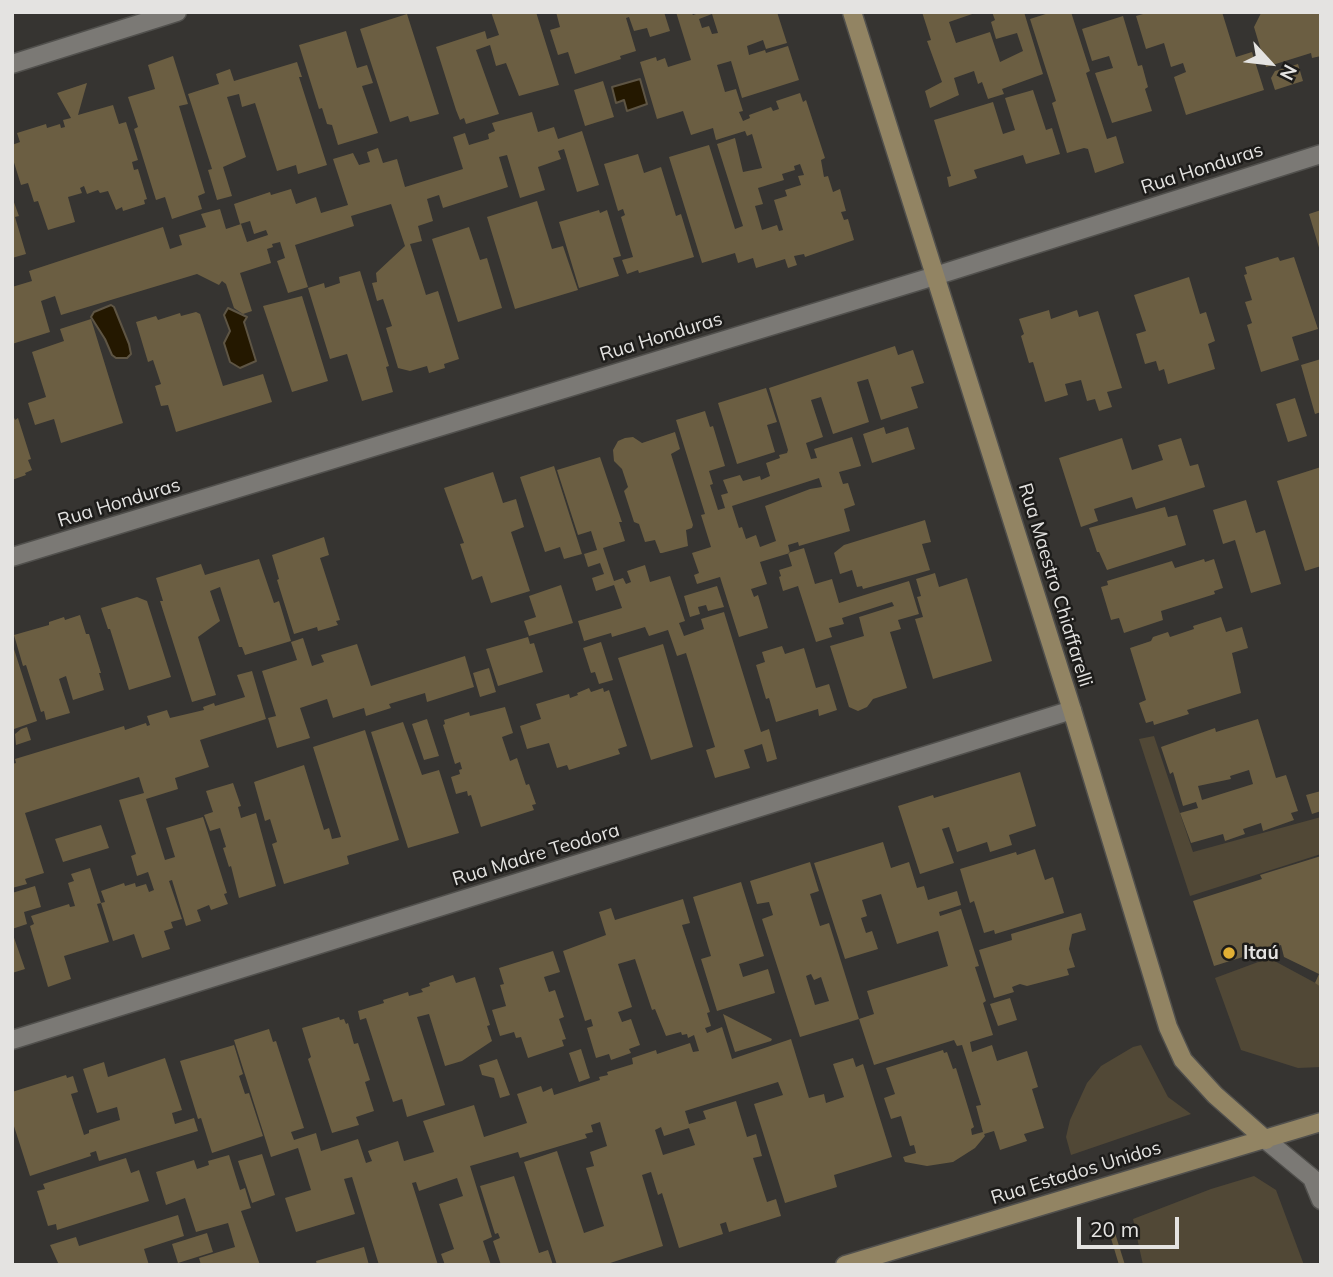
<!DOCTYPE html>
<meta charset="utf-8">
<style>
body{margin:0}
#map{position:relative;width:1333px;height:1277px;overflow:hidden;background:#363431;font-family:Mulish,sans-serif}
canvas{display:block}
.frame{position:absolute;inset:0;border:14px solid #e4e3e1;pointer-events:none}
.north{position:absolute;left:1235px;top:28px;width:70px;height:70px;-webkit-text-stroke:5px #1d1c1a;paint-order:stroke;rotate:117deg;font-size:19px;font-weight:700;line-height:28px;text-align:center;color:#e4e3e1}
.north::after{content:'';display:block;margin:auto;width:24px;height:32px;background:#e4e3e1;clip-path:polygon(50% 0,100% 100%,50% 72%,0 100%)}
.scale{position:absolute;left:1077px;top:1217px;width:102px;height:32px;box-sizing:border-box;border:4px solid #e4e3e1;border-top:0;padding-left:9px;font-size:21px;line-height:24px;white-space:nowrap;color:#e4e3e1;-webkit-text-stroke:5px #1d1c1a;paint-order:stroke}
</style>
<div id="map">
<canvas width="1333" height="1277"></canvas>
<div class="frame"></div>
<div class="north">N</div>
<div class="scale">20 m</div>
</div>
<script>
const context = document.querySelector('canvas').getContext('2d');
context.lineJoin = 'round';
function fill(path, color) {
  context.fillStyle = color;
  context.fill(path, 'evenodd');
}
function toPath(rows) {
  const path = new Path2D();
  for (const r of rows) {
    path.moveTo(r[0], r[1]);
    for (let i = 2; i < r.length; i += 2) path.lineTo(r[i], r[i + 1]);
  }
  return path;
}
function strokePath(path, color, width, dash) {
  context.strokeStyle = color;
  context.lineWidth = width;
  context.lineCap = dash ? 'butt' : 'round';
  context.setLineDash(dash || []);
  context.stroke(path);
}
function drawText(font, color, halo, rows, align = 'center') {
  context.font = font + ' Mulish,sans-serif';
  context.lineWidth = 5;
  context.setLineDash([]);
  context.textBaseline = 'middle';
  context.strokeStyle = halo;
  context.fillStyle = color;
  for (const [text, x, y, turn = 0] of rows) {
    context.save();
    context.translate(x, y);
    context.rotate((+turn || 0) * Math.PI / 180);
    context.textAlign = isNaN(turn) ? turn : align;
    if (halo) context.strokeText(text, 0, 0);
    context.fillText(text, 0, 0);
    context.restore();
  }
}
fill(toPath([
 [1154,736,1193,852,1321,817,1321,854,1190,896,1139,739],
 [1269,958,1321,986,1321,1067,1298,1068,1241,1050,1215,978],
 [1141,1045,1168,1097,1191,1114,1071,1155,1066,1137,1070,1120,1087,1083,1101,1066,1133,1047],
 [1254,1176,1276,1190,1304,1265,1143,1265,1133,1219,1211,1189]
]), '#514836');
const water = toPath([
 [640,79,647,104,627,111,624,100,616,103,612,87,640,79],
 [111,305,114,307,129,344,131,354,127,358,116,358,112,355,105,339,91,317,94,312,111,305],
 [228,308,247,317,244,322,256,361,240,368,230,362,224,343,230,331,224,315,228,308]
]);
fill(water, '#241800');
strokePath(water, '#5e5544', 2);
fill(toPath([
 [491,12,536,12,559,85,519,96,506,63,496,66,490,45,476,50,499,114,466,124,464,118,460,120,456,110,436,47,485,31,487,39,499,35],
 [556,12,612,12,612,14,619,12,664,12,670,31,650,37,647,28,634,31,629,17,626,18,636,51,620,56,621,59,575,74,568,52,558,55,550,30,560,27],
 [676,12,691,12,693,15,702,12,777,12,787,43,766,49,763,40,747,46,749,55,765,50,766,53,788,46,799,80,742,98,731,61,717,65,725,92,736,89,743,111,739,112,743,121,750,118,749,115,771,107,773,111,779,109,776,101,800,93,803,102,806,100,825,158,821,160,824,177,828,176,833,192,840,189,846,211,841,212,844,220,848,219,854,240,805,257,804,254,794,256,797,265,788,268,785,259,756,268,753,258,738,263,735,253,702,263,669,157,709,145,735,229,743,226,717,144,735,138,743,172,762,168,752,134,747,136,745,131,716,140,713,128,691,135,683,111,657,119,640,62,656,57,657,61,665,58,668,67,691,60],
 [712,14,718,33,712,34,709,26,702,28,699,19],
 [800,164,804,175,798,176,801,185,785,190,787,196,774,200,783,230,779,231,777,225,762,230,755,206,763,204,758,188,784,180,782,174,795,170,794,166],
 [922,12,978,12,949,22,956,43,990,32,1000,62,1023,51,1017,33,996,39,991,22,995,20,992,12,1024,12,1043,74,1002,89,1004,94,988,99,982,82,978,84,974,71,954,78,959,95,930,108,925,91,942,82,927,41,931,40],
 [1052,12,1071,12,1090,71,1086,73,1107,139,1116,136,1124,163,1095,173,1088,149,1084,148,1067,153,1052,103,1056,101,1030,19],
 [1150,12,1222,12,1236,57,1252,52,1264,90,1186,115,1174,77,1186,72,1183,63,1171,67,1164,43,1146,49,1136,16],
 [1264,12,1321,12,1321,56,1312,58,1311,53,1266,67,1254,27,1261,13],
 [407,14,439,114,410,122,408,116,390,122,360,29],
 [1123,16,1138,66,1142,65,1148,87,1145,89,1152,111,1112,123,1095,73,1113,68,1109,56,1092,61,1082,29],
 [346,31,357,68,367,65,373,83,362,86,378,133,338,145,332,125,327,124,322,108,319,109,299,45],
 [173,56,188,104,179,106,205,193,198,196,202,209,172,219,165,197,156,200,134,129,138,127,128,97,155,89,148,65],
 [297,62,302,77,299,77,327,165,298,174,296,165,277,171,255,103,242,107,239,94,227,97,246,157,223,167,232,196,217,200,208,170,212,169,188,94,219,84,216,74,230,69,234,81],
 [1298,64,1303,81,1275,90,1271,78,1275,71],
 [603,81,614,117,585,126,574,90],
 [87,83,78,115,113,105,119,124,126,122,138,160,132,162,134,170,138,169,147,199,144,200,145,204,123,211,122,207,116,210,108,191,100,193,98,190,87,194,84,186,80,188,82,193,68,197,75,222,48,230,38,201,34,202,28,183,21,185,12,156,12,145,20,142,17,133,46,124,47,128,60,124,61,128,65,127,63,120,71,118,57,93],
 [1033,90,1046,130,1052,128,1060,154,1026,164,1023,155,974,170,977,178,949,187,947,177,951,176,934,120,993,102,1003,134,1015,130,1005,98],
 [532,112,538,132,554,127,558,139,582,131,599,185,577,192,564,149,558,151,561,159,538,167,545,190,520,198,507,155,499,157,508,187,443,208,439,195,427,199,433,221,418,226,422,241,410,244,426,295,438,291,459,359,444,364,445,368,429,373,427,366,410,371,398,368,386,328,392,326,383,299,377,301,372,283,377,282,376,273,405,246,391,204,351,216,354,226,295,245,308,287,288,293,277,261,285,258,280,242,272,244,273,247,267,249,271,263,240,273,252,311,243,314,234,308,226,284,222,281,219,285,197,274,61,315,55,296,41,301,50,332,12,344,12,287,32,281,29,271,163,227,170,249,182,245,179,235,206,227,201,214,220,209,226,229,241,224,247,242,268,235,266,230,254,234,250,221,240,224,234,204,270,192,271,195,291,189,296,204,316,197,321,213,348,205,333,159,353,153,359,165,370,162,367,152,378,148,383,163,397,159,405,187,463,169,453,137,465,133,469,145,489,139,488,134,495,131,492,123],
 [638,154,644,173,661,167,676,216,681,214,694,257,639,273,638,270,627,274,622,260,633,257,621,217,625,215,623,209,618,211,604,164],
 [12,197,19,216,15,217,26,254,12,258],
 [537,201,552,249,563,246,578,290,515,309,487,217],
 [599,210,600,213,607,210,621,256,613,258,619,276,579,288,559,222],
 [1321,210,1321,251,1320,251,1309,214],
 [469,227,480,260,487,258,502,308,458,322,432,239],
 [1278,257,1280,261,1294,257,1318,329,1292,337,1299,360,1261,372,1247,325,1252,323,1245,302,1252,300,1244,275,1247,274,1245,267],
 [360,271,389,366,386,367,393,392,362,401,347,354,330,359,308,288,324,283,325,288,340,283,339,277],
 [1189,277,1200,314,1206,312,1215,341,1208,344,1215,369,1168,384,1164,369,1159,371,1156,361,1145,364,1136,334,1146,331,1134,295],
 [302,296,328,381,292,392,263,306],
 [1049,310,1051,319,1077,310,1079,317,1098,311,1122,388,1107,392,1112,407,1099,411,1095,399,1087,401,1081,380,1065,384,1068,395,1045,402,1033,362,1029,363,1021,336,1024,334,1019,319],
 [196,312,200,314,223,386,263,374,272,402,176,432,168,405,161,406,155,386,161,384,153,360,148,362,136,322,156,316,158,320,180,313,181,316],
 [91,319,123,423,61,443,54,419,35,425,28,403,46,397,32,352,64,341,60,329],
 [895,346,898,355,913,350,924,383,911,387,918,408,881,420,868,379,857,382,869,422,833,434,821,397,811,400,823,437,806,443,811,459,817,458,814,449,852,437,861,466,839,472,843,484,848,483,855,505,844,509,850,531,799,546,798,542,788,545,790,553,760,562,767,584,751,589,754,597,758,595,768,628,739,637,720,577,697,584,694,575,699,573,692,553,711,547,701,515,705,514,676,420,705,411,710,427,713,426,725,466,709,471,713,484,710,485,718,510,725,508,721,495,728,493,723,480,740,475,743,481,760,476,761,480,770,476,766,463,780,458,779,455,787,453,788,450,769,388],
 [819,478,822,487,810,489,765,506,776,541,760,547,756,535,746,539,742,527,739,528,732,506],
 [1321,359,1321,412,1315,414,1301,365],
 [766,388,777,422,767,425,775,452,737,464,718,403],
 [1295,398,1307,436,1288,442,1276,404],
 [12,413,15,420,18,418,31,459,28,460,32,470,25,473,26,475,12,480],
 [884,427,886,434,908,427,915,449,872,463,863,434],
 [675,432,680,449,671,454,693,525,692,528,686,530,688,546,662,553,660,553,655,540,645,542,639,524,634,522,624,491,628,487,622,469,614,461,613,450,618,441,625,438,633,437,642,443],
 [1122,438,1132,470,1163,460,1158,445,1181,438,1190,466,1198,464,1205,487,1136,509,1132,497,1094,509,1098,521,1081,527,1059,458],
 [600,457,622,522,619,522,625,541,603,548,614,581,623,578,626,584,631,582,627,571,645,565,650,582,670,576,685,621,679,623,684,636,704,629,701,619,724,612,761,732,769,729,777,759,767,762,762,744,744,750,750,768,715,778,706,750,715,747,686,653,677,656,668,630,649,636,645,627,612,637,611,633,584,641,578,621,622,608,614,585,596,591,592,578,604,574,600,563,588,567,584,554,597,550,591,531,578,535,557,470],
 [554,466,582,554,564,559,560,547,545,552,520,477],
 [1321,467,1321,566,1305,571,1277,481],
 [493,472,503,503,516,499,524,527,511,532,530,591,491,603,482,576,472,580,460,544,464,543,444,488],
 [1246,500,1256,533,1265,530,1281,584,1251,593,1235,540,1223,544,1213,510],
 [1165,507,1168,517,1177,515,1186,545,1107,570,1099,552,1097,552,1089,528],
 [925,520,931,542,922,544,930,570,863,589,862,586,857,587,852,570,840,574,834,553,844,545],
 [324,537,329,555,320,558,340,620,336,621,338,625,318,631,317,627,294,634,277,580,279,579,272,555],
 [804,548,815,584,832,579,839,603,909,581,919,614,898,620,901,629,890,632,907,688,873,699,867,707,858,711,849,707,830,646,864,636,859,617,894,606,892,602,842,618,844,624,829,628,832,637,816,642,798,586,783,591,779,577,781,576,779,570,792,566,788,553],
 [259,559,274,603,279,601,291,641,245,655,242,647,239,647,220,587,210,591,220,621,198,637,216,695,192,702,160,601,163,601,156,578,201,564,205,575],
 [1204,559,1205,562,1214,559,1223,588,1214,591,1215,594,1161,611,1163,620,1124,633,1119,618,1111,620,1101,587,1108,585,1107,581,1172,561,1175,568],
 [935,573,939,587,967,578,992,661,933,679,915,619,923,617,917,597,921,596,916,579],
 [561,585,573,623,529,636,524,621,536,617,529,596],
 [717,586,724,607,708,611,706,605,698,607,700,614,690,617,684,596],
 [137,597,147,601,171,677,129,690,110,629,108,629,101,608],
 [80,615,86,634,89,634,101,673,99,673,104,690,73,700,66,676,59,679,70,713,46,720,44,711,41,712,26,665,23,666,14,635,49,625,49,622,64,617,65,620],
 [1221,617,1226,632,1242,627,1248,648,1232,653,1241,693,1187,710,1189,714,1154,725,1153,721,1146,723,1139,703,1146,700,1130,648,1151,641,1153,637,1168,632,1170,637,1194,629,1193,626],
 [528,637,530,644,534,643,543,672,498,686,486,649],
 [303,638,312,666,324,662,321,655,357,644,371,686,465,656,474,687,427,702,425,693,389,704,391,708,366,716,364,708,333,718,327,699,300,708,310,738,277,748,268,718,276,716,262,671,297,660,291,642],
 [601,642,613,680,599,684,595,672,591,673,583,648],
 [663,644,693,747,651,760,618,658],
 [13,646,37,721,14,729,12,724],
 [782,646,785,654,804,648,816,688,829,684,837,710,819,716,818,709,776,722,769,698,766,699,756,665,765,662,762,652],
 [489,668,496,692,480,697,473,673],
 [252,671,266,719,200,740,209,767,175,778,178,789,146,799,165,860,175,857,166,828,203,817,227,893,224,894,228,904,211,910,209,905,197,910,201,921,186,926,172,880,169,881,182,919,171,922,173,928,164,931,170,949,142,958,134,934,113,941,101,903,105,902,101,891,124,883,125,886,135,883,136,887,146,884,149,892,154,890,148,872,137,876,131,856,136,854,119,800,144,793,139,777,25,813,44,873,25,879,27,884,12,888,12,764,16,763,15,759,124,726,125,730,146,723,147,726,150,725,147,716,167,710,170,718,204,710,203,707,214,703,215,706,245,697,237,675],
 [589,688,591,692,603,688,604,692,609,690,627,746,618,749,620,754,569,770,567,765,557,768,549,743,527,749,520,726,541,719,536,704,569,694,570,698,578,695,577,693],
 [505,707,513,733,502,737,510,761,517,758,526,785,529,784,536,804,532,805,534,810,481,827,471,795,468,796,467,791,456,794,451,777,460,774,459,770,462,769,460,762,455,764,443,725,445,724,444,720,469,712,470,716],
 [427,719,439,756,424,760,412,724],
 [1258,719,1276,778,1286,775,1298,811,1291,813,1294,820,1263,831,1261,823,1243,829,1245,834,1225,841,1223,834,1191,843,1180,813,1198,808,1196,802,1183,806,1173,772,1170,774,1161,747,1215,728,1216,732],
 [1249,770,1253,784,1202,800,1198,786,1231,779,1230,776],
 [403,722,422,775,439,770,459,833,408,848,371,732],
 [27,727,31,740,16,745,15,734,21,729],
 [365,730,399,840,347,856,349,864,284,884,272,844,277,842,270,819,265,821,254,782,304,765,324,830,329,828,332,839,341,837,313,747],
 [1020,772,1036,826,1009,835,1012,845,990,852,987,842,957,852,949,827,942,829,954,863,920,874,898,806,933,795,934,798],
 [233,783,241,806,238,807,241,818,256,813,276,886,239,898,231,866,229,867,223,848,226,847,220,828,210,831,204,815,213,812,206,791],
 [1321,791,1321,811,1312,814,1306,795],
 [101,825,109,848,63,862,55,839],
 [883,842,891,868,909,862,917,888,924,886,928,900,957,891,961,905,939,912,940,916,961,909,979,966,975,967,986,1001,983,1003,993,1035,970,1042,972,1052,992,1045,997,1061,1027,1051,1038,1087,1032,1089,1044,1128,1024,1134,1027,1141,1000,1150,994,1131,984,1134,985,1136,975,1148,953,1162,927,1166,905,1162,903,1157,916,1153,914,1145,910,1146,901,1116,891,1119,884,1098,895,1094,886,1068,943,1050,944,1053,947,1052,953,1069,956,1068,974,1127,971,1129,972,1135,983,1132,976,1106,981,1105,962,1045,957,1046,954,1040,874,1065,859,1019,800,1037,762,919,773,915,769,902,757,904,750,881,810,862,819,891,810,894,820,926,829,923,859,1019,874,1014,867,991,948,966,938,931,897,944,881,894,862,900,867,916,861,918,866,933,872,931,878,949,845,959,814,863],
 [811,974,814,980,821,977,829,1001,815,1005,806,976],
 [1035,849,1045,880,1053,877,1064,913,995,934,994,930,984,933,974,901,970,903,960,869,1016,852,1017,855],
 [1321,856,1321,987,1315,983,1319,974,1284,957,1281,945,1214,966,1193,901,1262,879,1260,875],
 [90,868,101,903,97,904,109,942,64,956,71,979,48,987,30,926,34,924,31,916,69,904,70,907,75,906,68,883,74,881,71,874],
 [741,882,764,956,739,964,743,977,768,969,775,993,717,1011,701,959,711,956,693,897],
 [35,886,41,907,24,912,27,924,12,929,12,893],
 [683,899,690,923,682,925,710,1012,707,1013,711,1026,705,1028,707,1033,722,1027,732,1059,791,1039,809,1098,824,1094,826,1103,844,1097,833,1064,853,1058,856,1067,863,1064,892,1157,834,1175,837,1187,785,1203,754,1104,783,1095,778,1082,685,1111,689,1124,706,1119,703,1111,736,1101,747,1137,756,1134,762,1156,753,1158,767,1202,776,1199,781,1216,729,1232,726,1222,720,1224,723,1234,679,1248,662,1193,658,1195,651,1172,642,1175,663,1246,607,1264,557,1265,524,1162,557,1151,584,1233,604,1226,586,1168,594,1166,590,1152,607,1146,600,1122,591,1125,593,1132,585,1134,587,1138,520,1158,518,1152,470,1166,492,1237,483,1241,491,1265,445,1265,441,1254,454,1249,439,1204,463,1196,457,1178,419,1191,416,1182,412,1183,438,1265,379,1265,352,1177,344,1179,355,1214,296,1232,285,1198,311,1190,298,1148,271,1157,234,1040,269,1029,273,1042,276,1041,304,1128,291,1132,294,1140,316,1133,321,1151,358,1139,366,1163,372,1161,368,1151,398,1141,404,1161,434,1152,423,1121,474,1105,484,1137,527,1123,517,1094,541,1086,543,1092,552,1088,554,1095,600,1080,599,1077,608,1075,607,1072,633,1064,632,1058,656,1050,657,1054,690,1043,693,1052,699,1051,694,1035,688,1038,687,1034,682,1035,681,1032,666,1036,655,1009,652,1010,635,959,618,964,632,1007,618,1012,622,1022,631,1019,640,1045,629,1049,631,1053,611,1060,609,1054,596,1058,587,1028,593,1026,591,1019,585,1021,563,951,606,935,599,912,611,908,615,920],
 [661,1127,664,1136,689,1128,695,1145,663,1155,655,1130],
 [1081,913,1086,930,1072,934,1069,949,1075,967,1067,969,1069,975,1027,986,1020,984,1012,987,1014,992,994,998,979,950,1012,940,1011,934],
 [12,932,25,969,12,973],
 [553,951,560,972,544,977,549,992,555,990,564,1017,559,1019,566,1039,562,1040,564,1046,528,1058,521,1037,516,1038,514,1032,500,1036,492,1010,506,1006,500,985,504,984,499,968],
 [453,975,456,983,475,977,490,1025,487,1026,492,1041,462,1061,445,1066,429,1014,417,1017,445,1105,407,1117,402,1099,393,1102,366,1018,360,1020,358,1011,384,1003,383,1000,408,992,409,996,423,992,421,989,430,986,429,983],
 [1010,998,1017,1020,998,1026,990,1004],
 [723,1014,772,1039,771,1041,735,1052],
 [339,1017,340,1020,344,1019,346,1024,348,1023,354,1044,358,1043,370,1080,365,1082,374,1111,356,1117,359,1125,332,1133,308,1059,311,1057,302,1028],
 [234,1045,243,1074,239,1076,245,1094,249,1093,263,1136,212,1153,201,1118,198,1119,180,1061],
 [581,1049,590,1078,579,1082,569,1053],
 [165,1058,182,1110,172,1113,175,1124,194,1118,198,1131,99,1161,96,1151,90,1153,91,1156,30,1176,12,1120,12,1092,66,1075,67,1078,73,1076,78,1092,71,1094,84,1135,89,1133,89,1130,120,1120,117,1107,97,1113,83,1069,104,1062,108,1077],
 [497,1059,510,1095,500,1098,494,1078,482,1075,479,1065],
 [262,1154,275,1195,252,1203,238,1161],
 [229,1155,240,1190,245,1188,251,1208,241,1211,260,1265,215,1265,215,1263,201,1265,199,1258,235,1247,228,1223,196,1232,185,1198,166,1205,156,1172,194,1160,197,1169,209,1165,208,1161],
 [126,1158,131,1173,139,1170,149,1201,57,1230,56,1224,48,1226,37,1191,45,1189,43,1184],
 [514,1176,539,1253,548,1250,553,1265,501,1265,493,1241,500,1238,498,1233,495,1234,480,1186],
 [178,1215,184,1236,144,1249,149,1265,59,1265,50,1245,76,1237,79,1246],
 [207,1233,213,1252,178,1263,172,1244],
 [1115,1233,1125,1265,1119,1265,1110,1235],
 [364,1247,369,1265,317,1265,316,1261]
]), '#6b5e42');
const street = toPath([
 [12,64,177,12],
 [12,557,935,276,1321,154],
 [12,1040,1072,710],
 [1266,1140,1312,1178,1321,1200]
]);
const secondary = toPath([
 [852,12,1072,710,1168,1027,1183,1060,1215,1095,1266,1140],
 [845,1265,1321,1122]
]);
strokePath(street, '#51504d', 21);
strokePath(secondary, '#51504d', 21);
strokePath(street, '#7b7975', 18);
strokePath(secondary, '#928463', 18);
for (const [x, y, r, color] of [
 [1229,953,7,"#e1af34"]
]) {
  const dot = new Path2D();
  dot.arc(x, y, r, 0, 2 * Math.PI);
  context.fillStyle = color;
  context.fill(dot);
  strokePath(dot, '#1d1c1a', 2.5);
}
drawText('19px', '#e4e3e1', '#1d1c1a', [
 ["Rua Honduras",1202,169,-18],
 ["Rua Honduras",661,337,-17],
 ["Rua Honduras",119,503,-17],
 ["Rua Maestro Chiaffarelli",1055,585,73],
 ["Rua Madre Teodora",536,855,-17],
 ["Rua Estados Unidos",1076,1173,-17]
]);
drawText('bold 19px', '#e4e3e1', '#1d1c1a', [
 ["Itaú",1243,953]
], 'left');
</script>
